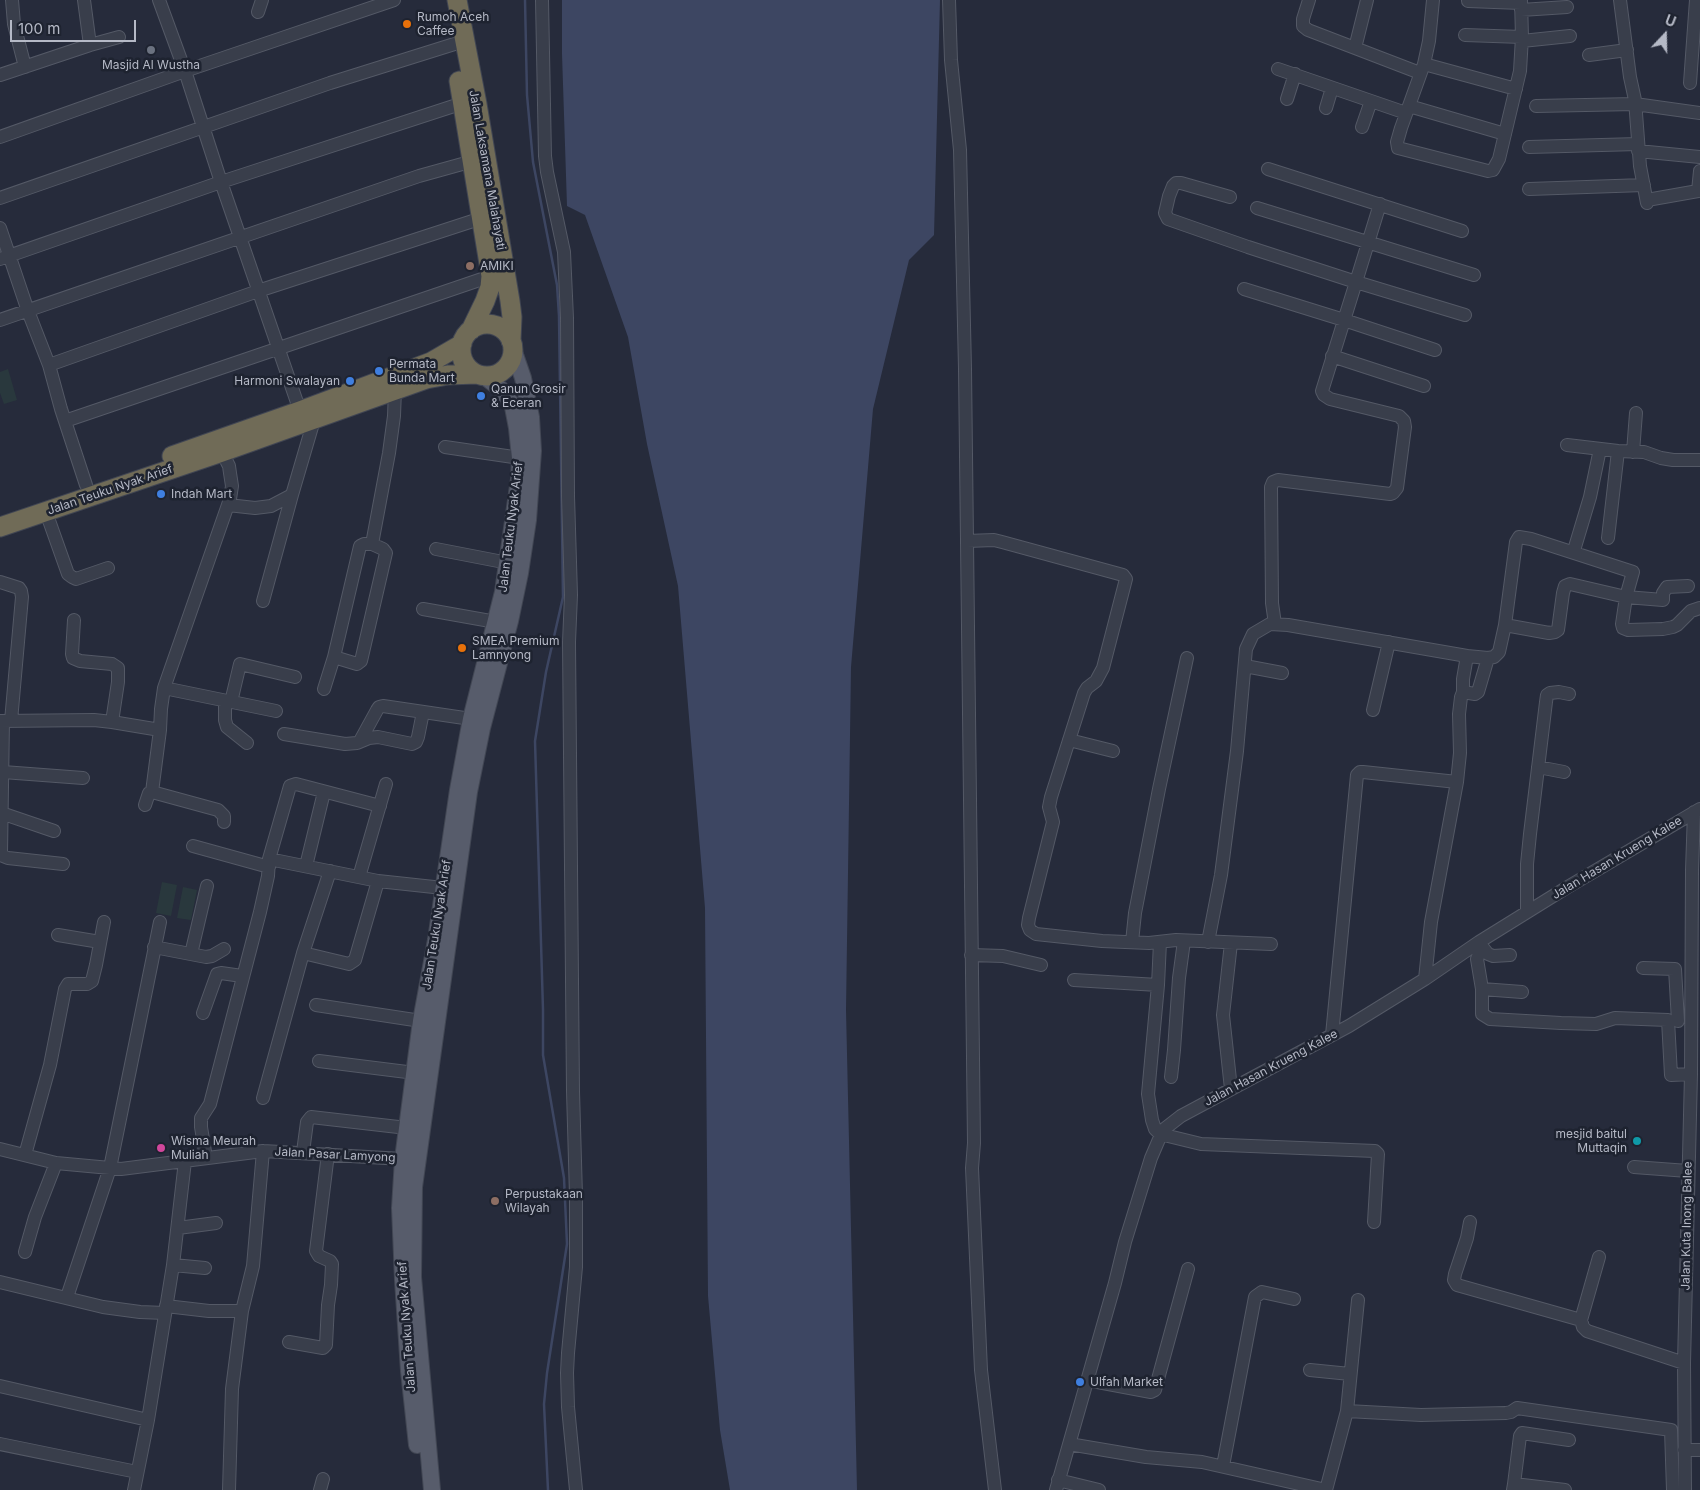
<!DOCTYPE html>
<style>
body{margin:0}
#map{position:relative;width:1700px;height:1490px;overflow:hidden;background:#262b3b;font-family:Inter,sans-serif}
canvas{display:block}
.north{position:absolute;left:1640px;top:10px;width:50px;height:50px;-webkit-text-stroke:4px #1e2330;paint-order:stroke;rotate:21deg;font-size:14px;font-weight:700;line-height:20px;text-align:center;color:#b5b9c6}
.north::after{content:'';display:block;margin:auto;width:18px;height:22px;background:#b5b9c6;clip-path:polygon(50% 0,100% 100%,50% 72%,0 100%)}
.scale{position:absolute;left:10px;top:20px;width:126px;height:22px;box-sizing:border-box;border:2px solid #b5b9c6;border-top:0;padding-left:6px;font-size:15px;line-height:18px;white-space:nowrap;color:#b5b9c6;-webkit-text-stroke:4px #1e2330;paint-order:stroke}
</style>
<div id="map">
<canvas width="1700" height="1490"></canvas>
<div class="north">U</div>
<div class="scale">100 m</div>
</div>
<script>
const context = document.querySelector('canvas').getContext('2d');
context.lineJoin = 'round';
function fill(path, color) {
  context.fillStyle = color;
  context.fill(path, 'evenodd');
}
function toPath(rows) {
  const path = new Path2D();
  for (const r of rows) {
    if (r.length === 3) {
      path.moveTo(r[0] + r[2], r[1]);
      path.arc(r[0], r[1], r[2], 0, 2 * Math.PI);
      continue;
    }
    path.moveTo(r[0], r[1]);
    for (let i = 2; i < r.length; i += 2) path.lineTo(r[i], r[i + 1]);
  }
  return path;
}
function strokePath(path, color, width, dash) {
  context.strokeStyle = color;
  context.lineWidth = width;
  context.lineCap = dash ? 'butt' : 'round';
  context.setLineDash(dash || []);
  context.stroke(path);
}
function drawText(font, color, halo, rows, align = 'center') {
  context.font = font + ' Inter,sans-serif';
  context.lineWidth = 5;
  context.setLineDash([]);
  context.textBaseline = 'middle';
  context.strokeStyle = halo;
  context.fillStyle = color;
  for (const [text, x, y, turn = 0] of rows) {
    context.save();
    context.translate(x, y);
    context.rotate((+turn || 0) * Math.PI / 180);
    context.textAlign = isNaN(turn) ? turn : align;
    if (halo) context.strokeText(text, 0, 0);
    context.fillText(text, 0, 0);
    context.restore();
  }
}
fill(toPath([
 [8,369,17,400,4,404,0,393,0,372],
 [162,882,177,885,171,916,156,913],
 [183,887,197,890,191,920,177,918]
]), '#29383d');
fill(toPath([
 [562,0,940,0,934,235,909,260,873,409,851,667,846,1010,857,1490,730,1490,720,1430,708,1296,705,908,678,586,647,444,628,337,585,215,567,206,562,54]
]), '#3d4662');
strokePath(toPath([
 [525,0,527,95,533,162,557,285,559,316,563,597,546,672,535,741,543,1010,543,1055,564,1178,567,1244,547,1373,544,1404,548,1490]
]), '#3d4662', 2.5);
const minor = toPath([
 [12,0,14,24,25,67],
 [84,0,90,45],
 [159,0,185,71,221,182,300,411],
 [542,0,545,156,547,172,564,252,567,318,568,496,571,595,569,642,573,1091,576,1196,576,1267,568,1353,567,1373,568,1407,576,1490],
 [949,0,951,60,960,150,965,369,974,1143,972,1168,981,1370,995,1490],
 [1309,0,1303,19,1303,26,1308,30,1420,73],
 [1433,0,1429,41,1424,64,1401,128,1397,142,1398,148,1488,171,1493,170,1499,159,1520,71,1522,37,1521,0],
 [1620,0,1630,77,1635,100,1640,166,1647,203],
 [1468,1,1521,3],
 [1521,10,1567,7],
 [258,12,262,0],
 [1465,35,1522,37],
 [1522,41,1570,36],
 [1355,48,1367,0],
 [1589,55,1627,50],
 [1424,64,1516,89],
 [1278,69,1406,113],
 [0,75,90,45,119,37],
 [1690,83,1696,0],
 [1287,99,1295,74],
 [1409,106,1505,134],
 [1536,106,1635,104,1700,113],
 [1326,108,1332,88],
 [1362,127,1371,101],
 [0,137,185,71,394,0],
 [1529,147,1638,144],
 [1638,151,1700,157],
 [1268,169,1462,231],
 [1529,189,1644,185],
 [1230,197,1181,183,1176,183,1173,186,1169,196,1165,213,1168,219,1248,247,1356,282,1380,204],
 [0,198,330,83,464,41],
 [1647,200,1698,191,1700,171],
 [1257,208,1474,275],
 [0,228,28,311,49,365,61,409,86,485],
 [0,259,221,182,463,103],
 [1244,289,1344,320,1435,350],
 [0,320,419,176,473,161],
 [1332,356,1424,386],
 [49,365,258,291,482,218],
 [65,421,491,276],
 [1567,445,1618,451,1644,452,1661,458,1673,460,1700,460],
 [445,447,520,458],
 [1633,452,1636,413],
 [228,505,255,508,271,506,292,495],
 [46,512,68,574,72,577,76,579,108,568],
 [1608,538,1618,451],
 [967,541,994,540,1002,542,1123,575,1126,579,1103,668,1096,681,1087,688,1084,693,1051,797,1049,807,1053,822,1029,918,1028,925,1030,930,1036,934,1102,941,1149,943,1176,940,1271,944],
 [1575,547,1590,497,1600,449],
 [436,549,498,561,508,562],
 [0,582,19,588,21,591,22,597,11,721],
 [263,601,292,495,314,420],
 [423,609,496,622],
 [74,620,72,654,73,658,80,661,112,664,118,668,118,682,112,722],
 [1275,624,1272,603,1271,487,1273,482,1278,480,1390,494,1393,493,1397,488,1405,427,1404,421,1399,416,1330,399,1324,395,1322,391,1356,282,1465,315],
 [1505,625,1549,633,1555,632,1558,630,1563,593,1565,586,1570,584,1626,597,1622,624,1623,628,1628,630,1663,629,1673,627,1677,625,1691,611,1700,608],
 [334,657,357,664,361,661,386,553,383,549,372,544],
 [1245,666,1282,673],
 [164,688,276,711],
 [324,689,334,657,360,546,364,544,372,544,389,453,394,416,395,390],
 [1463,692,1463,679,1467,656],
 [225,701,225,720,227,727,247,743],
 [231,702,240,664,295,677],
 [1373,710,1389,642],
 [0,721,94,720,112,722,160,730,161,709,164,688,230,499,232,486,230,473,229,466,222,452],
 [3,721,1,853,3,856,8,858,63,864],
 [160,730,152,792,218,810,224,816,224,822],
 [284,734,345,744,357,743,369,738,378,737,412,744,416,742,418,737,423,712],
 [1069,740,1113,751],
 [360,741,377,710,379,707,383,706,471,719],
 [1538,767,1564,772],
 [3,772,83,778],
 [145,805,149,793,152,792],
 [1,813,54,831],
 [193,846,269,867],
 [269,859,378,881,443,888],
 [306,866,324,792],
 [359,877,386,784],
 [1527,912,1527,864,1530,834,1546,702,1547,695,1550,693,1559,692,1569,694],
 [58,935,100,942],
 [1132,942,1135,913,1159,789,1187,658],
 [1160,942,1158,985,1148,1094,1152,1120,1155,1129,1160,1134,1201,1144,1375,1151,1378,1154,1374,1222],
 [1208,942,1221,875,1237,751,1246,649,1253,634,1270,624,1288,625,1467,656,1488,658,1494,657,1499,652,1505,625,1516,542,1519,537,1531,539,1633,572,1626,597,1663,600,1663,593,1667,587,1688,586],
 [1231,943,1223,1015,1231,1089],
 [1480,944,1488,954,1493,956,1510,955],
 [154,947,206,957,212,956,224,949],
 [1484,951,1479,954,1477,959,1482,989,1482,1014,1490,1019,1561,1023,1596,1024,1615,1018,1668,1020,1671,1075,1691,1074],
 [303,953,349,964,355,960,378,881],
 [191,954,207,886],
 [971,955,1003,956,1041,965],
 [1643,968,1675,969,1678,1021],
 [1425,979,1431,922,1457,782,1460,753,1459,714,1461,697,1463,692,1475,694,1478,692,1488,658],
 [1074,980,1158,985],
 [1482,989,1522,992],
 [316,1005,421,1021],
 [203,1013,217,974,221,973,242,976],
 [1332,1035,1357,775,1360,772,1363,772,1457,782],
 [319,1061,415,1073],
 [1171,1077,1174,1050,1179,978,1184,941],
 [263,1098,303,953,330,871],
 [0,1149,56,1163,121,1169,263,1151,403,1159],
 [303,1152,307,1122,311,1117,407,1128],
 [25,1155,50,1065,65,989,68,984,87,984,92,981,96,965,104,922],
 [206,1158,201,1127,201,1118,210,1104,260,912,268,876,269,859,290,786,296,784,380,806],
 [1634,1167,1688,1171],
 [1470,1222,1467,1238,1455,1274,1454,1280,1457,1285,1581,1320],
 [178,1228,216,1223],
 [25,1252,35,1217,56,1163],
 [1599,1257,1581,1320,1583,1327,1587,1331,1684,1363],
 [173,1265,205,1268],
 [0,1282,103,1307,140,1312,165,1313],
 [67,1297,110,1168,160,922],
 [166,1306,209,1311,242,1311],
 [289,1342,323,1348,326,1345,328,1305,331,1285,332,1264,330,1261,319,1256,316,1251,328,1154],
 [1310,1370,1350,1374],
 [1087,1380,1151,1392,1155,1390,1188,1269],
 [0,1386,148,1420],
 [1347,1411,1421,1415,1506,1413,1511,1412,1517,1408,1671,1430,1673,1490],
 [0,1444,137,1472],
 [1069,1444,1146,1457,1202,1462,1326,1490],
 [1684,1450,1700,1450],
 [1223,1466,1255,1297,1262,1292,1294,1299],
 [1058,1480,1099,1490],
 [1514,1484,1520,1436,1522,1433,1569,1440],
 [134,1490,148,1420,173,1265,185,1161],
 [229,1490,232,1389,242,1311,253,1266,263,1151],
 [320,1490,323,1479],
 [1056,1490,1115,1283,1125,1242,1151,1158,1163,1130,1181,1116,1349,1026,1425,979,1479,942,1566,888,1700,809],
 [1326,1490,1347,1411,1358,1300],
 [1513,1490,1514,1484,1565,1490],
 [1685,1490,1684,1363,1691,1074,1692,870,1694,812]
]);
const major = toPath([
 [417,1445,409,1371,403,1280,400,1208,403,1159,421,1021,436,940,458,790,471,719,503,592,519,479,520,458,517,428,513,407,503,391,484,376],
 [432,1490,413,1277,414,1187,469,792,482,728,510,621,520,573,528,520,533,451,531,417,523,378,513,349]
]);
const highway = toPath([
 [457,0,477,104,510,301,512,317,511,341],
 [459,81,491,276,490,287,485,301,471,330],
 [487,350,26],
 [172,456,300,411,431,362,462,344],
 [0,527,222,452,426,379,448,375,477,374]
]);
strokePath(minor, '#545966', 14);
strokePath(major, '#424754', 18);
strokePath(highway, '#414653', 21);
strokePath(minor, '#393e4b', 12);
strokePath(major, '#575c6b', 16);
strokePath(highway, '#706b57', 19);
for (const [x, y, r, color] of [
 [407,24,5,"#e8710a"],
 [151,50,5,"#6b7280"],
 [470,266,5,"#8d6e63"],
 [379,371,5,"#3f7fe0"],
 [350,381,5,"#3f7fe0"],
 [481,396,5,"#3f7fe0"],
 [161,494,5,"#3f7fe0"],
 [462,648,5,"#e8710a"],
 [1637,1141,5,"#0f9aa8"],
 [161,1148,5,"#d1479c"],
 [495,1201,5,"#8d6e63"],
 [1080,1382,5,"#3f7fe0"]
]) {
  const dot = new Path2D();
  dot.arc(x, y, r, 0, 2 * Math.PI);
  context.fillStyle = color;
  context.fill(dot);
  strokePath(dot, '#1e2330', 2);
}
drawText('12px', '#b5b9c6', '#1e2330', [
 ["Rumoh Aceh",417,17],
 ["Caffee",417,31],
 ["Masjid Al Wustha",151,65,"center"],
 ["AMIKI",480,266],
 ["Permata",389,364],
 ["Bunda Mart",389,378],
 ["Harmoni Swalayan",340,381,"right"],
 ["Qanun Grosir",491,389],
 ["& Eceran",491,403],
 ["Indah Mart",171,494],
 ["SMEA Premium",472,641],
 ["Lamnyong",472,655],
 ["mesjid baitul",1627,1134,"right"],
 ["Muttaqin",1627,1148,"right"],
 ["Wisma Meurah",171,1141],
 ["Muliah",171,1155],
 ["Perpustakaan",505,1194],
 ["Wilayah",505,1208],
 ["Ulfah Market",1090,1382]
], 'left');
drawText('12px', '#b5b9c6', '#1e2330', [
 ["Jalan Laksamana Malahayati",487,170,80],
 ["Jalan Teuku Nyak Arief",110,490,-19],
 ["Jalan Teuku Nyak Arief",511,527,-83],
 ["Jalan Hasan Krueng Kalee",1617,858,-31],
 ["Jalan Teuku Nyak Arief",437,925,-81],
 ["Jalan Hasan Krueng Kalee",1271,1068,-28],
 ["Jalan Pasar Lamyong",335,1155,3],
 ["Jalan Kuta Inong Balee",1687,1226,-89],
 ["Jalan Teuku Nyak Arief",407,1327,-94]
]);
</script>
